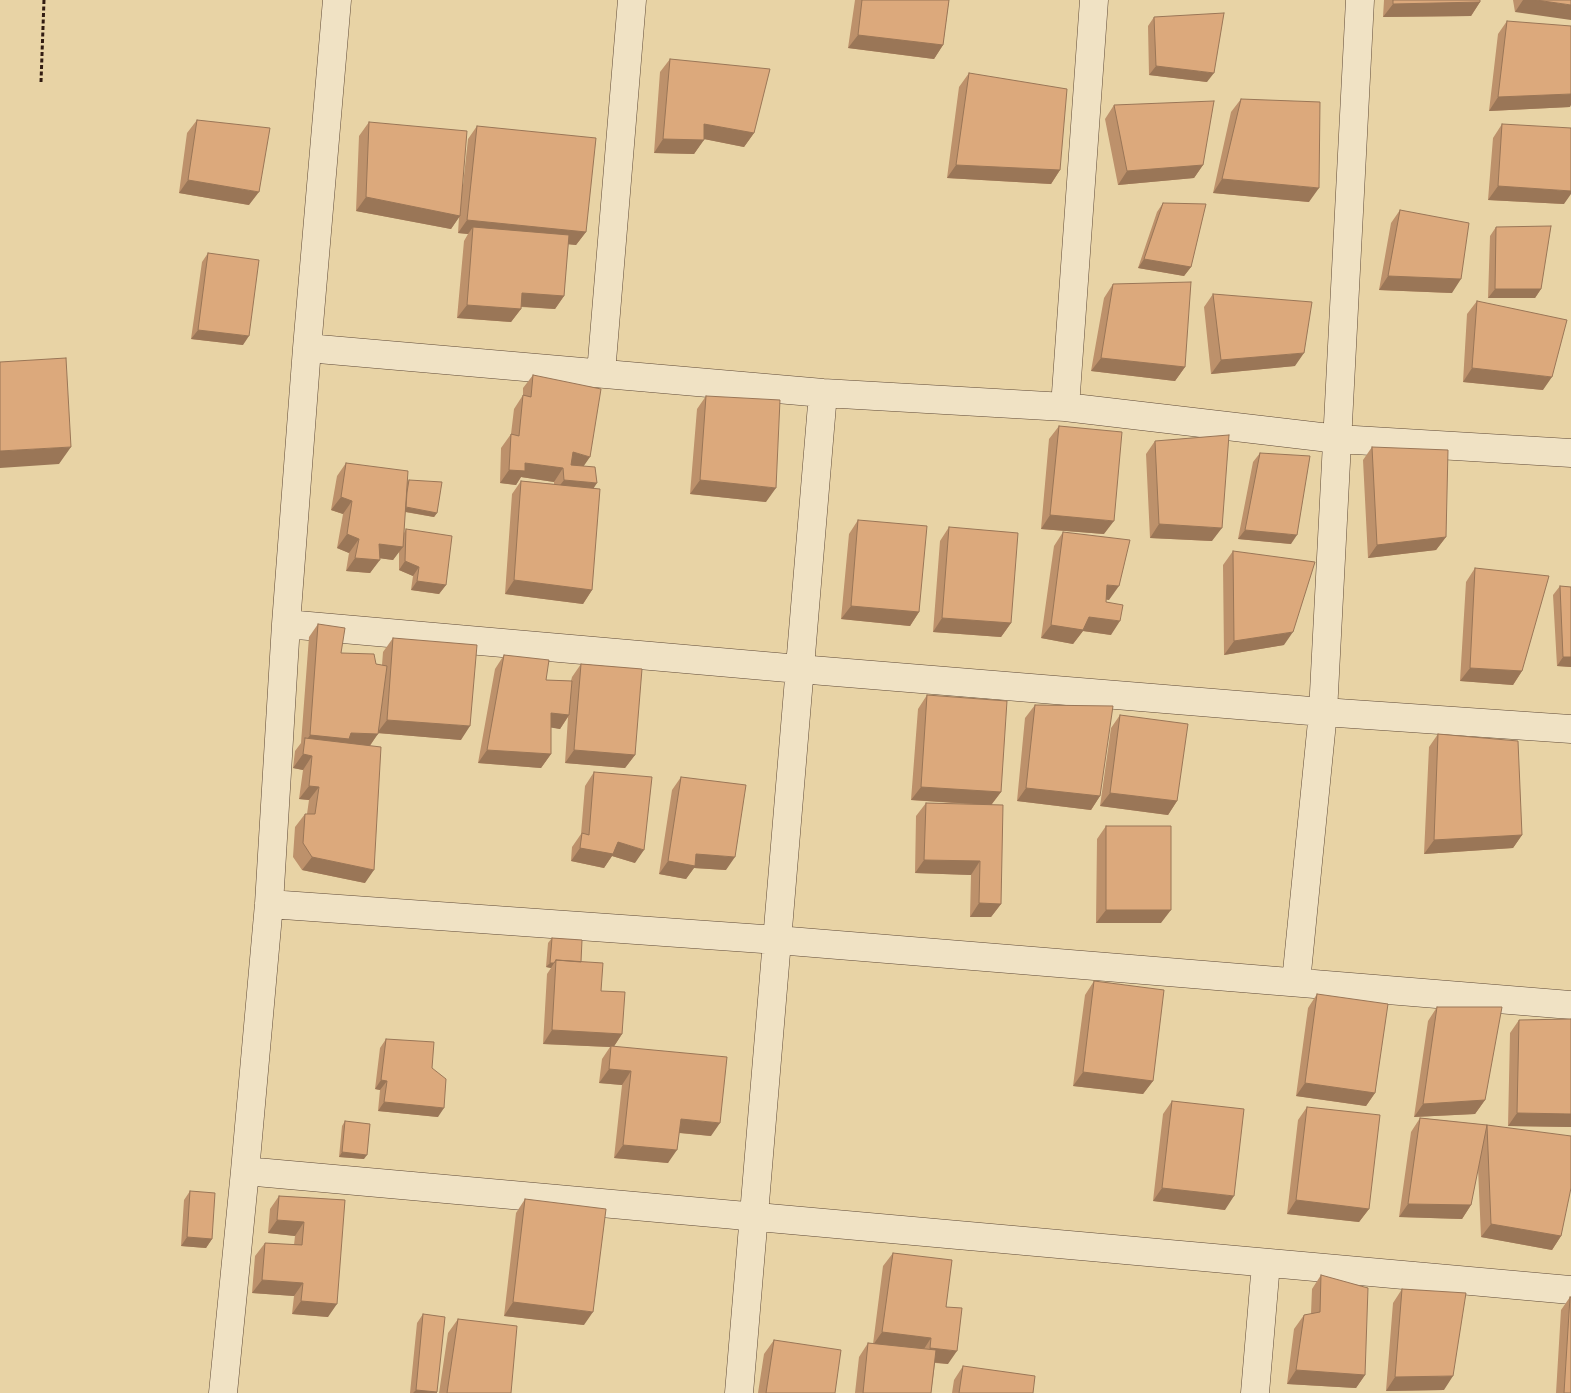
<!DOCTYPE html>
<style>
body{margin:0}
canvas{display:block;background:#e8d3a5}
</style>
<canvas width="1571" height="1393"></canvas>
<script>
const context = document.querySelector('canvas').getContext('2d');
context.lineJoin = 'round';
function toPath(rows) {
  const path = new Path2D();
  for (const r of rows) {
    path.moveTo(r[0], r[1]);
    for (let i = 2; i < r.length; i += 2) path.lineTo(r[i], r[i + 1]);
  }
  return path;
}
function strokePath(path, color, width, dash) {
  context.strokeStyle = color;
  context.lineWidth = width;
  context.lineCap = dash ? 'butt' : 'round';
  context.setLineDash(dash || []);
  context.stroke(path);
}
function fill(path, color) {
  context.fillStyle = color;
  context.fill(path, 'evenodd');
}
const minor = toPath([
 [307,348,823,393,1065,407,1338,439,1571,453],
 [601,373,632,0],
 [1065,407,1094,0],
 [286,624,799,669,1323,712,1571,729],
 [269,904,777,940,1571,1005],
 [1296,982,1323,712,1360,0],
 [245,1171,1571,1290],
 [223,1393,245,1171,269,904,286,624,307,348,337,0],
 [739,1393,823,393],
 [1255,1393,1266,1263]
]);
strokePath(minor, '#604a37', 29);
strokePath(toPath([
 [41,82,44,0]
]), '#321c12', 3, [4, 2.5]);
strokePath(minor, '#f0e2c4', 28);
fill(toPath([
 [855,0,949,0,943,45,934,59,848,48],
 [1384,0,1480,0,1480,2,1471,16,1383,17],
 [1513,0,1571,0,1515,12],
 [1154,17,1207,82,1149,75,1148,26],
 [1507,21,1570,107,1489,111,1498,34],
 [670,59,754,133,744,147,704,139,694,154,654,153,660,72],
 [969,73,1060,170,1051,184,947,178,959,87],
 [1241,99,1309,202,1213,193,1231,112],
 [1114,105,1203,165,1194,178,1118,185,1105,119],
 [197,120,249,205,179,193,187,133],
 [369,122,463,185,468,139,477,126,586,232,576,245,568,244,564,296,555,309,521,307,521,309,511,322,457,318,464,241,468,234,458,233,459,217,451,229,356,211,359,136],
 [1502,124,1564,204,1488,200,1493,138],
 [1163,203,1191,267,1184,276,1138,268,1157,212],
 [1400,210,1452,293,1379,290,1391,223],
 [1496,227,1541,289,1535,298,1488,298,1490,236],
 [208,253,243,345,191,339,202,262],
 [1113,284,1185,367,1175,381,1091,371,1104,298],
 [1213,294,1295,366,1211,374,1204,307],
 [1477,301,1543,390,1463,382,1467,314],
 [533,375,584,466,594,488,592,590,583,604,505,594,512,494,521,481,554,484,554,482,521,477,516,485,500,483,501,448,511,434,514,409,523,395,523,388],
 [706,396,766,502,690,494,697,409],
 [1059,426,1104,534,1041,529,1049,439],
 [1155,441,1212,541,1150,538,1146,454],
 [1372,447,1446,537,1436,550,1368,558,1363,460],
 [1260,453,1291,544,1238,539,1253,462],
 [346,463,407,482,409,480,437,513,434,517,405,512,404,533,406,529,446,585,439,594,411,590,413,576,399,570,399,551,393,560,380,558,370,573,346,571,349,553,337,548,343,514,331,510,337,476],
 [858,520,919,612,910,626,841,619,849,534],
 [949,527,1011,623,1001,637,933,632,940,541],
 [1063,532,1109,600,1106,599,1106,602,1111,635,1083,631,1073,644,1041,638,1054,546],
 [1233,551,1284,645,1224,655,1223,565],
 [1475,568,1522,671,1513,685,1460,681,1466,582],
 [1560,586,1571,587,1571,667,1557,666,1553,595],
 [318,624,341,653,376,664,382,665,383,652,393,638,461,740,378,733,370,746,365,883,302,870,293,857,295,827,305,814,307,814,309,800,299,799,303,770,293,768,295,751,301,743,309,637],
 [504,655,546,680,571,681,572,677,581,664,635,755,625,768,565,763,568,717,560,729,551,727,551,754,541,768,478,763,495,669],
 [927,695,1001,792,992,804,1001,904,991,917,970,917,971,875,915,873,916,816,926,803,967,804,911,800,918,709],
 [1035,705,1100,796,1091,810,1017,801,1025,718],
 [1120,715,1177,801,1168,815,1100,806,1111,728],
 [1438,734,1522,835,1513,848,1424,854,1429,747],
 [594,772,635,863,612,856,604,868,571,861,572,847,581,834,585,786],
 [681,777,726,870,694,868,686,879,659,874,672,790],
 [1106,826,1161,923,1096,923,1097,839],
 [552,938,581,962,601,991,622,1034,614,1046,711,1136,679,1133,668,1163,614,1158,622,1085,599,1083,602,1059,610,1047,543,1044,547,974,551,968,546,967,548,943],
 [1094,981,1153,1081,1143,1094,1073,1086,1085,995],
 [1317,994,1375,1093,1366,1106,1296,1096,1308,1008],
 [1437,1007,1485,1100,1475,1114,1414,1117,1428,1021],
 [1519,1020,1571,1127,1508,1126,1510,1033],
 [386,1039,432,1068,438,1117,378,1111,380,1090,375,1089,380,1048],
 [1172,1101,1225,1210,1153,1201,1163,1114],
 [1307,1107,1369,1209,1359,1222,1287,1214,1298,1120],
 [1420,1118,1487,1125,1561,1236,1552,1250,1481,1237,1478,1168,1471,1205,1462,1219,1399,1217,1411,1132],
 [345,1121,364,1159,339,1157,342,1126],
 [190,1191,212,1239,206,1248,181,1246,184,1200],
 [279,1196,345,1200,328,1317,292,1314,294,1296,252,1293,255,1256,265,1243,294,1245,295,1236,268,1233,270,1209],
 [525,1199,584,1325,504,1316,516,1213],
 [893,1253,946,1307,948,1364,935,1363,931,1393,855,1393,859,1357,868,1343,873,1344,883,1266],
 [1321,1275,1365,1375,1356,1388,1287,1384,1294,1329,1304,1315,1311,1314,1312,1289],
 [1402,1289,1444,1390,1386,1391,1393,1303],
 [1570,1297,1571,1393,1556,1393,1561,1310],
 [423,1314,437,1392,437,1393,410,1393,417,1323],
 [458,1319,511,1393,439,1393,448,1333],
 [774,1340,835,1393,758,1393,764,1354],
 [963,1366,1033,1393,952,1393,954,1380]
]), '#bd916b');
fill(toPath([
 [1523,0,1536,0,1571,5,1571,20,1515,12],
 [1480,2,1471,16,1383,17,1393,4],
 [858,35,943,45,934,59,848,48],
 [1156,66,1214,73,1207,82,1149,75],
 [1571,94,1571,105,1570,107,1489,111,1498,97],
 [704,124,754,133,744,147,694,137],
 [663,139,704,140,694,154,654,153],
 [956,165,1060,170,1051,184,947,178],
 [1203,165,1194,178,1118,185,1127,171],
 [1222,179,1319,188,1309,202,1213,193],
 [188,180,259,192,249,205,179,193],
 [1498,186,1571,191,1571,194,1564,204,1488,200],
 [366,197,460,216,451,229,356,211],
 [467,220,586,232,576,245,472,235,473,227,468,234,458,233],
 [1144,259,1191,267,1184,276,1138,268],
 [1388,276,1461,279,1452,293,1379,290],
 [1495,289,1541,289,1535,298,1488,298],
 [522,293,564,296,555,309,513,306],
 [467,305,521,309,511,322,457,318],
 [198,330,249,336,243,345,191,339],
 [1304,353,1295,366,1211,374,1221,360],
 [1101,358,1185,367,1175,381,1091,371],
 [1472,368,1552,377,1543,390,1463,382],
 [71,447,59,464,0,468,0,451],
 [573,452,590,457,581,470,564,466],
 [525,463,563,468,554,482,521,477,516,485,500,483,509,470],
 [564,480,597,483,588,497,554,493],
 [700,480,776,488,766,502,690,494],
 [341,497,352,501,343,514,331,510],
 [404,507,437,513,434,517,401,511],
 [1050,515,1114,521,1104,534,1041,529],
 [1159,524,1222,528,1212,541,1150,538],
 [1245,530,1297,535,1291,544,1238,539],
 [347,534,359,539,349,553,337,548],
 [1446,537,1436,550,1368,558,1377,545],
 [379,544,403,547,393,560,370,557],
 [355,558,380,560,370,573,346,571],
 [405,561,419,567,413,576,399,570],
 [514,580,592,590,583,604,505,594],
 [417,581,446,585,439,594,411,590],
 [1107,585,1119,586,1109,600,1097,598],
 [851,606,919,612,910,626,841,619],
 [1089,617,1120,621,1111,635,1083,631,1073,644,1041,638,1051,625],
 [942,618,1011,623,1001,637,933,632],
 [1293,632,1284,645,1224,655,1234,641],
 [1563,657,1571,657,1571,667,1557,666],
 [1470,668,1522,671,1513,685,1460,681],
 [551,713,569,715,560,729,541,726],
 [387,720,470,726,461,740,377,733],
 [351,733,378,734,368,748,304,744,310,735],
 [487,750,551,754,541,768,478,763],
 [574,750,635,755,625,768,565,763],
 [303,754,312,756,303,770,293,768],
 [309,786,319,787,309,800,299,799],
 [921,787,1001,792,991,805,911,800],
 [1026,788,1100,796,1091,810,1017,801],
 [1110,793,1177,801,1168,815,1100,806],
 [1522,835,1513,848,1424,854,1434,840],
 [618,842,644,850,635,863,612,856,604,868,571,861,580,848],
 [696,854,735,857,726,870,694,868,686,879,659,874,668,861],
 [312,857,374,870,365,883,302,870],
 [924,860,980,861,971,875,915,873],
 [979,903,1001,904,991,917,970,917],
 [1106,910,1171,910,1161,923,1096,923],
 [550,963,554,963,551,968,546,967],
 [552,1030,622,1034,613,1048,611,1046,610,1047,543,1044],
 [609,1069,631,1071,622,1085,599,1083],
 [1083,1072,1153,1081,1143,1094,1073,1086],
 [381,1080,387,1081,380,1090,375,1089],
 [1305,1083,1375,1093,1366,1106,1296,1096],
 [1485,1100,1475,1114,1414,1117,1423,1104],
 [384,1102,444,1108,438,1117,378,1111],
 [1517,1113,1571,1114,1571,1127,1508,1126],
 [681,1119,720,1123,711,1136,671,1132],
 [623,1145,677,1150,668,1163,614,1158],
 [342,1152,367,1155,364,1159,339,1157],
 [1162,1188,1234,1196,1225,1210,1153,1201],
 [1296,1200,1369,1209,1359,1222,1287,1214],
 [1408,1204,1471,1205,1462,1219,1399,1217],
 [277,1220,304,1222,295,1236,268,1233],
 [1491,1224,1561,1236,1552,1250,1481,1237],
 [187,1237,212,1239,206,1248,181,1246],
 [262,1280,303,1283,294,1296,252,1293],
 [301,1301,337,1304,328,1317,292,1314],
 [513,1302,593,1312,584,1325,504,1316],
 [882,1332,931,1338,922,1352,873,1345],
 [930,1348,957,1351,948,1364,921,1361],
 [1296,1370,1365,1375,1356,1388,1287,1384],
 [1453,1376,1444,1390,1386,1391,1395,1377],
 [416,1390,437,1392,437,1393,413,1393]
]), '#9a7657');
const building = toPath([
 [862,0,949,0,943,45,858,35,862,0],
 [1393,0,1480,0,1480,2,1393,4,1393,0],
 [1536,0,1571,0,1571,5,1536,0],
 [1224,13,1214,73,1156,66,1154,17,1224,13],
 [1507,21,1571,26,1571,94,1498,97,1507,21],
 [670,59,770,69,754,133,704,124,704,140,663,139,670,59],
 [969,73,1067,89,1060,170,956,165,969,73],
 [1241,99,1320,102,1319,188,1222,179,1241,99],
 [1214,101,1203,165,1127,171,1114,105,1214,101],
 [197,120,270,128,259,192,188,180,197,120],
 [369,122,467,131,460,216,366,197,369,122],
 [1502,124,1571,128,1571,191,1498,186,1502,124],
 [477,126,596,138,586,232,467,220,477,126],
 [1163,203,1206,204,1191,267,1144,259,1163,203],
 [1400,210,1469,223,1461,279,1388,276,1400,210],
 [1551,226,1541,289,1495,289,1496,227,1551,226],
 [473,227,569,235,564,296,522,293,521,309,467,305,473,227],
 [208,253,259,260,249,336,198,330,208,253],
 [1191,282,1185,367,1101,358,1113,284,1191,282],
 [1213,294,1312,302,1304,353,1221,360,1213,294],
 [1477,301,1567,320,1552,377,1472,368,1477,301],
 [66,358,71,447,0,451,0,362,66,358],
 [533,375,601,389,590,457,573,452,571,465,595,467,597,483,564,480,563,468,525,463,525,471,509,470,511,434,519,436,523,395,531,397,533,375],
 [706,396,780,400,776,488,700,480,706,396],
 [1059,426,1122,432,1114,521,1050,515,1059,426],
 [1229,435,1222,528,1159,524,1155,441,1229,435],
 [1372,447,1448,450,1446,537,1377,545,1372,447],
 [1260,453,1310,456,1297,535,1245,530,1260,453],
 [346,463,408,471,403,547,379,544,380,560,355,558,359,539,347,534,352,501,341,497,346,463],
 [409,480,442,482,437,513,406,507,407,492,409,480],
 [521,481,600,489,592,590,514,580,521,481],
 [858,520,927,526,919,612,851,606,858,520],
 [949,527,1018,533,1011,623,942,618,949,527],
 [406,529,452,536,446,585,417,581,419,567,405,561,406,529],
 [1063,532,1130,540,1119,586,1107,585,1106,602,1123,605,1120,621,1089,617,1083,630,1051,625,1063,532],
 [1233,551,1315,562,1293,632,1234,641,1233,551],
 [1475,568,1549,576,1522,671,1470,668,1475,568],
 [1560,586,1571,587,1571,657,1563,657,1560,586],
 [318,624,345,628,341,653,374,654,376,664,387,666,378,734,351,733,349,739,310,735,318,624],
 [393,638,477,645,470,726,387,720,393,638],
 [504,655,549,660,546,680,572,681,569,715,551,713,551,754,487,750,504,655],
 [581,664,642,669,635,755,574,750,581,664],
 [927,695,1007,701,1001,792,921,787,927,695],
 [1035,705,1113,706,1100,796,1026,788,1035,705],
 [1120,715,1188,724,1177,801,1110,793,1120,715],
 [1438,734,1518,741,1522,835,1434,840,1438,734],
 [305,738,381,747,374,870,312,857,303,843,305,814,315,814,319,787,309,786,312,756,303,754,305,738],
 [594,772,652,777,644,850,618,842,613,854,580,848,582,833,589,835,594,772],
 [681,777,746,785,735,857,696,854,695,866,668,861,681,777],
 [926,803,1003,805,1001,904,979,903,980,861,924,860,926,803],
 [1106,826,1171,826,1171,910,1106,910,1106,826],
 [552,938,582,940,581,962,556,960,554,963,550,963,552,938],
 [556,960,603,963,601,991,625,992,622,1034,552,1030,556,960],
 [1094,981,1164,990,1153,1081,1083,1072,1094,981],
 [1317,994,1388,1004,1375,1093,1305,1083,1317,994],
 [1437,1007,1502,1007,1485,1100,1423,1104,1437,1007],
 [1571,1019,1571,1114,1517,1113,1519,1020,1571,1019],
 [386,1039,434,1042,432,1068,446,1079,444,1108,384,1102,387,1081,381,1080,386,1039],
 [611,1046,727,1057,720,1123,681,1119,677,1150,623,1145,631,1071,609,1069,611,1046],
 [1172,1101,1244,1109,1234,1196,1162,1188,1172,1101],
 [1307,1107,1380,1115,1369,1209,1296,1200,1307,1107],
 [1420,1118,1487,1125,1471,1205,1408,1204,1420,1118],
 [345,1121,370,1124,367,1155,342,1152,345,1121],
 [1487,1125,1571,1136,1571,1188,1561,1236,1491,1224,1487,1125],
 [190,1191,215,1193,212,1239,187,1237,190,1191],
 [279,1196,345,1200,337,1304,301,1301,303,1283,262,1280,265,1243,302,1245,304,1222,277,1220,279,1196],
 [525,1199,606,1209,593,1312,513,1302,525,1199],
 [893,1253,952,1260,946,1307,962,1308,957,1351,930,1348,931,1338,882,1332,893,1253],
 [1321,1275,1368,1288,1365,1375,1296,1370,1304,1315,1320,1312,1321,1275],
 [1402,1289,1466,1293,1453,1376,1395,1377,1402,1289],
 [1570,1297,1571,1297,1571,1393,1564,1393,1570,1297],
 [423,1314,445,1317,437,1392,416,1390,423,1314],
 [458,1319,517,1326,511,1393,447,1393,458,1319],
 [774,1340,841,1350,835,1393,766,1393,774,1340],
 [868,1343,936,1350,931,1393,863,1393,868,1343],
 [963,1366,1035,1376,1033,1393,959,1393,963,1366]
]);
fill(building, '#dca97c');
strokePath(building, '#9a7657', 1);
</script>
